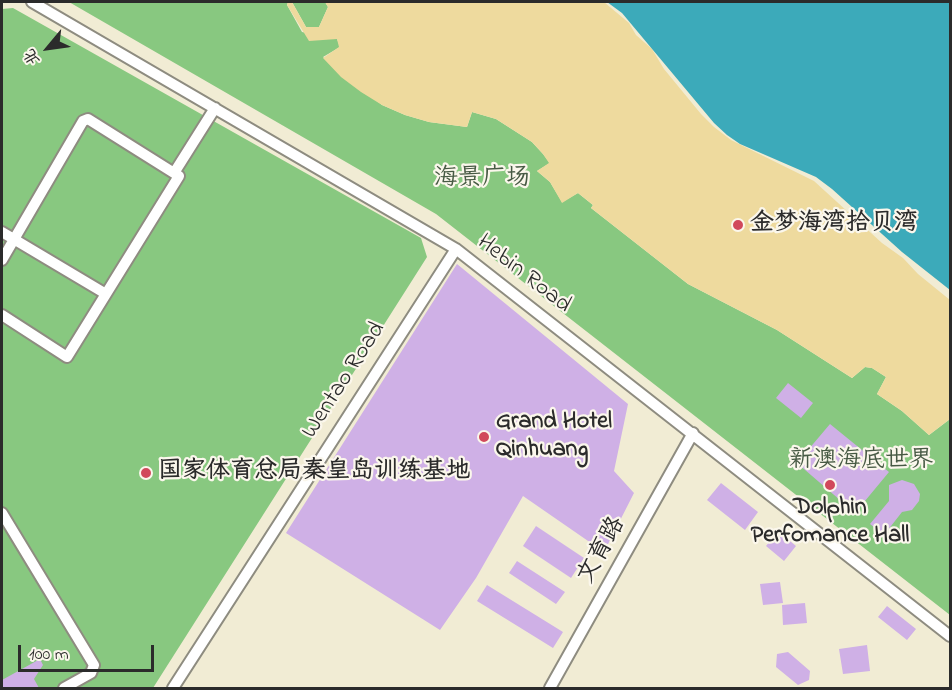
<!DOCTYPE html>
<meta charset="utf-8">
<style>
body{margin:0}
#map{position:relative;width:952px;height:690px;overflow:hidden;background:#f1ecd4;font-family:"Indie Flower","LXGW WenKai TC",sans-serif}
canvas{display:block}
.frame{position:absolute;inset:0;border:3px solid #2b2b2b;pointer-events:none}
.north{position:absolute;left:18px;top:18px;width:60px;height:60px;-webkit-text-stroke:4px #fbf7ec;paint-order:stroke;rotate:241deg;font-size:16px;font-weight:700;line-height:24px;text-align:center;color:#2b2b2b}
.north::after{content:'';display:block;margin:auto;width:21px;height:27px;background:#2b2b2b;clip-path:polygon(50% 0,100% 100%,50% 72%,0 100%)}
.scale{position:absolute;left:18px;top:645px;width:136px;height:27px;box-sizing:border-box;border:3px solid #2b2b2b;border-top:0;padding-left:8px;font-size:18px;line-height:21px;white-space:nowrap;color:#2b2b2b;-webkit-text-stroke:4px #fbf7ec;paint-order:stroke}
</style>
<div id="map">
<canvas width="952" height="690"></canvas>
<div class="frame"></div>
<div class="north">北</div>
<div class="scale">100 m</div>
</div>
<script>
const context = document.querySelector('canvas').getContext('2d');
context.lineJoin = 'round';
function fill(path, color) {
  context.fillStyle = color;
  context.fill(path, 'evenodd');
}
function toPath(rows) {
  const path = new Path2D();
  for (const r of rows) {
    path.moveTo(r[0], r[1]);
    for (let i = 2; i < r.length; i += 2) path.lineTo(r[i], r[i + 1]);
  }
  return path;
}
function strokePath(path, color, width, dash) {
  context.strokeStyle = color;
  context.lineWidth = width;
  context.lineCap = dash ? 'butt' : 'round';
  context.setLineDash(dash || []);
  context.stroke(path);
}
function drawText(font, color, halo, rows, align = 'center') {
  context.font = font + ' "Indie Flower","LXGW WenKai TC",sans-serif';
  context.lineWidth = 4.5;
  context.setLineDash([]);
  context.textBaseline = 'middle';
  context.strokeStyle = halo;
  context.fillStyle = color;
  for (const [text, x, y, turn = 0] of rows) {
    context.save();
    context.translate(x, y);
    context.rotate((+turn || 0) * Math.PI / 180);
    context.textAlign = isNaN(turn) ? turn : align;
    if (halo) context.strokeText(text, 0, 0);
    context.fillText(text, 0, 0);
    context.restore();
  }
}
fill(toPath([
 [69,2,288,2,287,5,302,32,337,39,340,47,323,57,382,105,405,115,429,122,467,127,472,112,496,119,532,142,543,154,550,163,537,171,550,182,562,202,578,193,593,205,591,208,688,284,777,330,852,378,865,367,872,368,886,377,877,394,902,411,929,435,950,419,950,615,436,214],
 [292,2,325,2,328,7,319,27,306,27],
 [13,8,421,238,427,257,153,688,2,688,2,9]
]), '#88c880');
fill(toPath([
 [288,2,292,2,306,27,319,27,328,7,325,2,604,2,629,23,636,35,652,49,664,69,701,114,714,127,731,140,814,181,882,243,903,258,918,274,950,300,950,419,929,435,902,411,877,394,886,377,872,368,865,367,852,378,777,330,688,284,591,208,593,205,578,193,562,203,550,182,537,171,549,163,543,154,532,142,496,119,472,112,467,127,429,122,405,115,382,105,361,92,341,77,323,58,339,47,337,39,309,41,287,5]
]), '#eeda9e');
fill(toPath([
 [607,2,950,2,950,290,902,252,832,189,816,177,740,144,727,135,714,123,622,13]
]), '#3caaba');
fill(toPath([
 [457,264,628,404,614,471,634,493,604,552,523,496,476,578,440,630,286,533],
 [788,383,813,403,801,418,776,398],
 [830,424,889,472,855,513,797,463],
 [902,480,914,484,920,494,919,501,912,510,902,512,884,535,870,524,889,501,889,485],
 [721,483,758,512,745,530,707,500],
 [536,526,584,558,571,578,523,546],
 [778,531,796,546,784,561,766,546],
 [517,561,565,592,556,604,509,573],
 [780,582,783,603,763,605,760,584],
 [487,585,563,632,553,648,477,601],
 [805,603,807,623,783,625,782,605],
 [887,606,916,629,907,640,878,617],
 [867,645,870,671,843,674,839,649],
 [788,652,810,671,809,680,798,685,776,667,777,654],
 [40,659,43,665,34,679,39,688,2,688,2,680]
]), '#cfb0e6');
const minor = toPath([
 [32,2,456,249,950,636],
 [2,232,106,294],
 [2,260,83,121,88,119,174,173],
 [2,315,67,357,179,176,174,173,215,108],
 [2,513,94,665,91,673,64,688],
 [173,688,456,249],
 [550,688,693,433]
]);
strokePath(minor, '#8e8c80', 14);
strokePath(minor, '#fff', 10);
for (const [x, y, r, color] of [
 [738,225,6,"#d1495b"],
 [484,437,6,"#d1495b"],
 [146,473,6,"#d1495b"],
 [830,485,6,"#d1495b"]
]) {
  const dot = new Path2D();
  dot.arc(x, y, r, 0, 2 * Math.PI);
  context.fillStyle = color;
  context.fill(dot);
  strokePath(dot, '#fbf7ec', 2);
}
drawText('24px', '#475a44', '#fbf7ec', [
 ["海景广场",482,180],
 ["新澳海底世界",861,462]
]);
drawText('bold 24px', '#2b2b2b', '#fbf7ec', [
 ["金梦海湾拾贝湾",750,225],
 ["Grand Hotel",496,423],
 ["Qinhuang",496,451],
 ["国家体育总局秦皇岛训练基地",158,473],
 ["Dolphin",830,509,"center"],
 ["Perfomance Hall",830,537,"center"]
], 'left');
drawText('24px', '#2b2b2b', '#fbf7ec', [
 ["Hebin Road",523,275,38],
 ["Wentao Road",345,381,-57],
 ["文育路",603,551,-61]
]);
</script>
